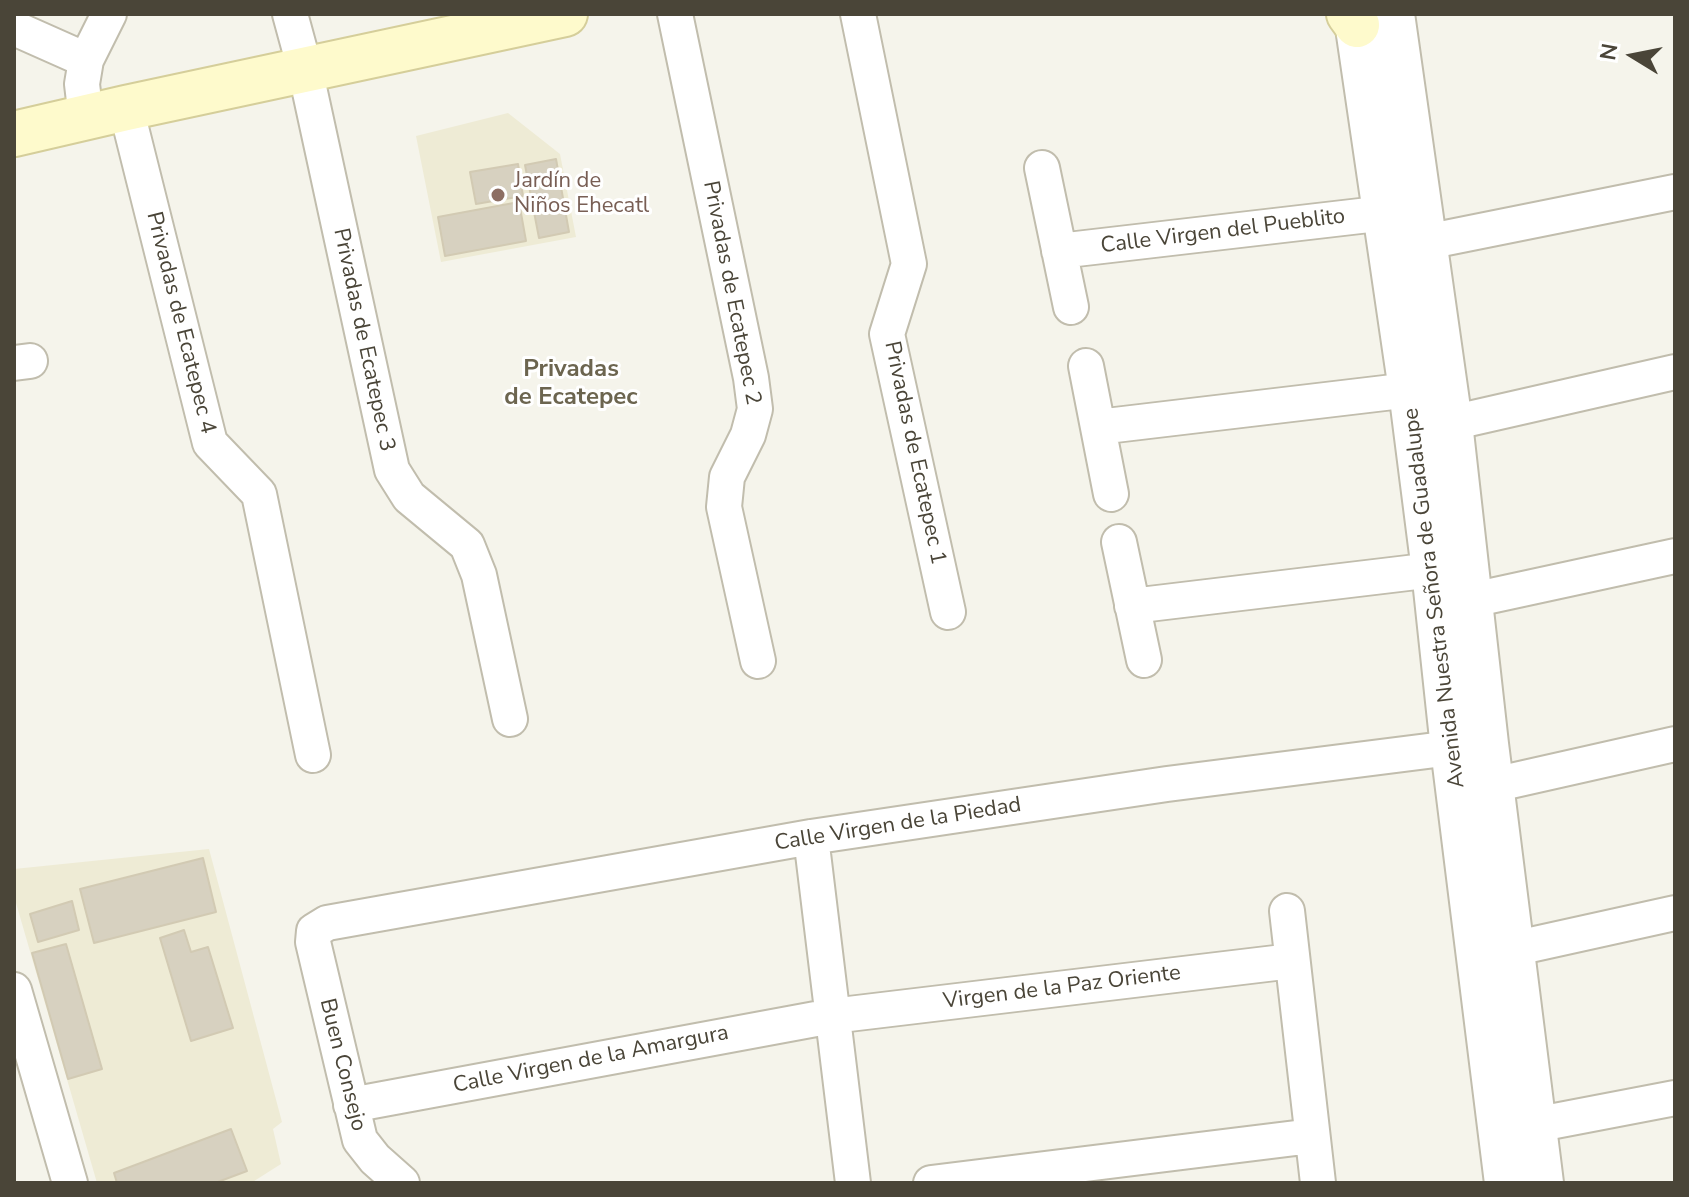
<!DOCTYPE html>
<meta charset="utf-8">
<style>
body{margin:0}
#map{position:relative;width:1689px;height:1197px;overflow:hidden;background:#f5f4eb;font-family:"Nunito Sans",sans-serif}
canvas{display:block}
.frame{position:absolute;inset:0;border:16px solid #4a4538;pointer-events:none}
.north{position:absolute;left:1593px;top:16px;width:80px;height:80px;-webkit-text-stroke:6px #fff;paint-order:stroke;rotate:280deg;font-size:22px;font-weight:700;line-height:32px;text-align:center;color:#4a4538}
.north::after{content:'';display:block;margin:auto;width:28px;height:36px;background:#4a4538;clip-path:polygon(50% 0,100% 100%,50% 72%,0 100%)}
</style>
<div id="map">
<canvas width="1689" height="1197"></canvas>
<div class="frame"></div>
<div class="north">N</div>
</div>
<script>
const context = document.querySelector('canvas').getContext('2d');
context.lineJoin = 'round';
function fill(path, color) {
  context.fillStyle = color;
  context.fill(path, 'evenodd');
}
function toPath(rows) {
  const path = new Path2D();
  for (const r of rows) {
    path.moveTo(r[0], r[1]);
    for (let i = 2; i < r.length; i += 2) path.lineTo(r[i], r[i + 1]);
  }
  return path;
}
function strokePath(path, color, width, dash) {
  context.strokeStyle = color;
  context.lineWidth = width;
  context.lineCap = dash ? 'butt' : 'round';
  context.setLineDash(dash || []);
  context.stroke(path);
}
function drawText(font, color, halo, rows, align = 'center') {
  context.font = font + ' "Nunito Sans",sans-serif';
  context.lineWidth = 6;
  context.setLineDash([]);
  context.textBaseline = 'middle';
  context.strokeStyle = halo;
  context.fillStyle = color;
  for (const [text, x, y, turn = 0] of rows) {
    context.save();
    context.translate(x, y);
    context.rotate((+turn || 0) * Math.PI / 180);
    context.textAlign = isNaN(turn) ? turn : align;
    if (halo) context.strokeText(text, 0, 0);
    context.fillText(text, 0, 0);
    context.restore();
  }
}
fill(toPath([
 [508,113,560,154,576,237,441,262,416,136],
 [209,849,282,1122,273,1129,281,1164,251,1183,97,1183,14,896,14,869]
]), '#eeebd5');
const building = toPath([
 [556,159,569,232,539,238,525,165,556,159],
 [518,164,523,196,476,204,470,172,518,164],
 [519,202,526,241,445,256,438,217,519,202],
 [203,858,216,912,94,943,80,889,203,858],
 [72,901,79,930,38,942,30,914,72,901],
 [184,930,191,952,208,947,233,1028,191,1041,160,938,184,930],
 [66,944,102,1069,68,1079,32,953,66,944],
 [231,1129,247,1171,215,1183,117,1183,114,1173,231,1129]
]);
fill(building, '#d7d1c0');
strokePath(building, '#d2cab3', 2);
const minor = toPath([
 [290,14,305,69,392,470,409,497,467,545,479,575,510,719],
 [675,14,751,378,755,409,748,435,727,477,724,507,758,661],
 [858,14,909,264,887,334,948,612],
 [14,28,86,60],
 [126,108,210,443,259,494,313,755],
 [86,118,82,84,86,60,109,14],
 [1042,168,1071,307],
 [1426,242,1675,192],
 [1059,251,1386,213],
 [14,363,30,361],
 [1086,366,1111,494],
 [1451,423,1675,372],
 [1098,427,1410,390],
 [1119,542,1144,660],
 [1472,600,1675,556],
 [1132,606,1433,570],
 [1493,785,1675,744],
 [811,837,853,1183],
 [1287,911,1318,1183],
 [1512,949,1675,913],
 [14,990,70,1183],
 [351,1105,832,1016,1292,961],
 [1534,1125,1675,1098],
 [402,1183,375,1159,360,1140,313,942,314,931,327,923,811,837,1167,784,1475,745],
 [931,1183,1312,1136]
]);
const tertiary = toPath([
 [1355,14,1410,390,1433,570,1452,748,1506,1183],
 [1393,14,1451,423,1487,744,1542,1183]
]);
const secondary = toPath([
 [1349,14,1357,25],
 [14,134,126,108,565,14]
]);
strokePath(minor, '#c1bdad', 38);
strokePath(tertiary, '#c1bdad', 46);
strokePath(secondary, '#d5ce9a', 48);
strokePath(minor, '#fff', 34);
strokePath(tertiary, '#fff', 42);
strokePath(secondary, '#fefacc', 44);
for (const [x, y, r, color] of [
 [498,195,8,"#8d6e63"]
]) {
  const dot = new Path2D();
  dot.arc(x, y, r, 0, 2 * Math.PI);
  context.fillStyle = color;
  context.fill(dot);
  strokePath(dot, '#fff', 3);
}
drawText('22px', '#785e54', '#fff', [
 ["Jardín de",514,182],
 ["Niños Ehecatl",514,207]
], 'left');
drawText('22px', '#4a4538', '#fff', [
 ["Calle Virgen del Pueblito",1223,232,-7],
 ["Privadas de Ecatepec 2",731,293,79],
 ["Privadas de Ecatepec 4",180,323,76],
 ["Privadas de Ecatepec 3",363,340,78],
 ["Privadas de Ecatepec 1",914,453,78],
 ["Avenida Nuestra Señora de Guadalupe",1435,598,-97],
 ["Calle Virgen de la Piedad",898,825,-9],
 ["Virgen de la Paz Oriente",1062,988,-7],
 ["Calle Virgen de la Amargura",591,1060,-11],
 ["Buen Consejo",342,1065,76]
]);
drawText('bold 24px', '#6c654f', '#fff', [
 ["Privadas",571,370],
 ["de Ecatepec",571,398]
]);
</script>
